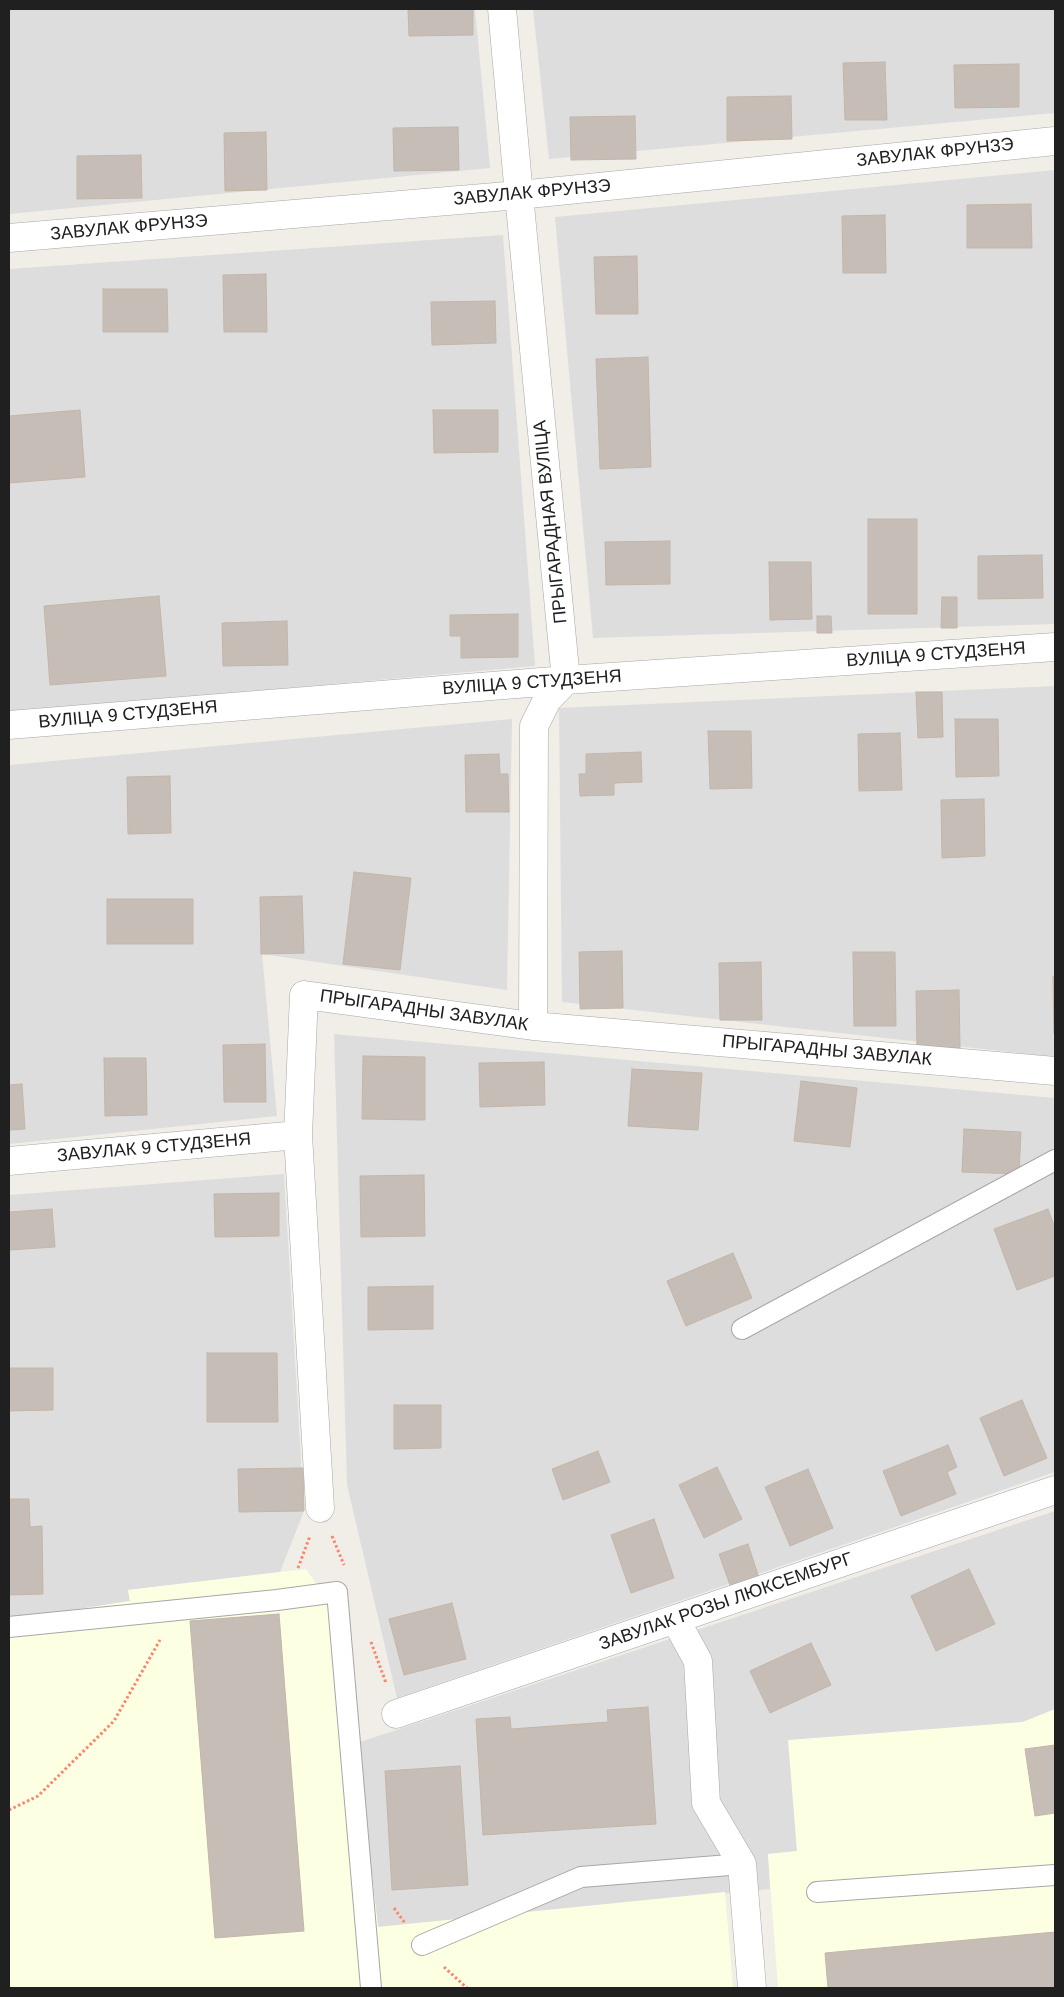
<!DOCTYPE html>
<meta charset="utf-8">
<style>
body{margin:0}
#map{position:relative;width:1064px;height:1997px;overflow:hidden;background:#f1eee7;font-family:Arial,sans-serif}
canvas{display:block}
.frame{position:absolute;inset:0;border:10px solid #202020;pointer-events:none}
</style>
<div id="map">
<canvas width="1064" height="1997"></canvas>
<div class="frame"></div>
</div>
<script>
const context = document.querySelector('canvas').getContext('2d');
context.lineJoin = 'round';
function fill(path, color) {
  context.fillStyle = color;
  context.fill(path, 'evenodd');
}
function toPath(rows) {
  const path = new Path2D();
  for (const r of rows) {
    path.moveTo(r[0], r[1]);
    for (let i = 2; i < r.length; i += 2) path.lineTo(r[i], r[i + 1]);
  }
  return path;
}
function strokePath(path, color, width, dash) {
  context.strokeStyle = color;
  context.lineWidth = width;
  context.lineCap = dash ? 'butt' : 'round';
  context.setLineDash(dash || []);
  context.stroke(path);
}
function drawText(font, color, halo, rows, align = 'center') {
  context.font = font + ' Arial,sans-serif';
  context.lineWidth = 5;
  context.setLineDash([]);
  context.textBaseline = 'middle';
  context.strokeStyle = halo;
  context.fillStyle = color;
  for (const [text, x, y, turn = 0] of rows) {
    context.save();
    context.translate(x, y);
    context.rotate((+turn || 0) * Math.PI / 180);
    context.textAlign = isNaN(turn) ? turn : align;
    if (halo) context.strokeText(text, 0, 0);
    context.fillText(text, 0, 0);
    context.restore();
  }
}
fill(toPath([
 [9,9,475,9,490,168,9,214],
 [533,9,1055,9,1055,113,549,159],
 [1055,170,1055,624,593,638,555,217],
 [503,235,535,666,9,713,9,269],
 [1055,686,1055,1057,562,1002,559,708],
 [512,719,507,990,262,954,277,1116,9,1144,9,765],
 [334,1034,1055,1098,1055,1472,397,1698,347,1485],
 [284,1174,304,1511,280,1572,128,1590,130,1601,9,1620,9,1195],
 [1055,1511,1055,1709,1023,1722,797,1851,768,1854,770,1889,378,1927,357,1743]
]), '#dedddd');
fill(toPath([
 [306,1569,343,1623,378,1927,725,1892,733,1988,9,1988,9,1620,130,1601,128,1590],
 [1055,1709,1055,1988,778,1988,768,1854,797,1851,788,1740,1023,1722]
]), '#fdffe2');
const building = toPath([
 [408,9,473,9,473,35,409,36,408,9],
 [885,62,887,120,845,120,843,63,885,62],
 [1019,64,1019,107,955,108,954,65,1019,64],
 [791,96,792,139,727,141,727,97,791,96],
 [635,116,636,159,571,160,570,117,635,116],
 [458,127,459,170,394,171,393,128,458,127],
 [266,132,267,190,225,191,224,133,266,132],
 [141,155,142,198,77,199,77,156,141,155],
 [1031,204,1032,248,967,248,967,205,1031,204],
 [885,215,886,273,843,273,842,216,885,215],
 [637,256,638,314,596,314,594,257,637,256],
 [266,274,267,332,224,332,223,275,266,274],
 [103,289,167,289,168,332,103,332,103,289],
 [495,301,496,343,432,345,431,302,495,301],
 [648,357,651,467,600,469,596,359,648,357],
 [80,410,85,477,9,483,9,416,80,410],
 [433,410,498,410,498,452,434,453,433,410],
 [868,519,917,519,917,614,868,614,868,519],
 [670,541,670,584,606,585,605,542,670,541],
 [1042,555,1043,598,978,599,978,556,1042,555],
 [769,562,811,562,812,619,770,620,769,562],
 [159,596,166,676,50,685,44,606,159,596],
 [942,597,957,597,957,628,941,628,942,597],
 [518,614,518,657,461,658,461,636,450,636,450,615,518,614],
 [817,616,831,616,832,633,817,633,817,616],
 [287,621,288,665,223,666,222,623,287,621],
 [916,692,942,692,943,737,918,738,916,692],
 [955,719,998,719,999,776,956,777,955,719],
 [708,731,751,731,752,788,710,789,708,731],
 [900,733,902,790,859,791,858,734,900,733],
 [641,752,642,782,614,783,614,795,580,796,579,774,586,774,586,754,641,752],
 [499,754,500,774,508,774,509,812,466,812,465,755,499,754],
 [170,776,171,833,128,834,127,777,170,776],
 [984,799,985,856,942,858,941,800,984,799],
 [354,872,411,878,400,970,343,964,354,872],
 [302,896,304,953,261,954,260,897,302,896],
 [107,899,193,899,193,944,107,944,107,899],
 [622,951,623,1008,580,1009,579,952,622,951],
 [853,952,895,952,896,1026,854,1026,853,952],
 [761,962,762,1020,720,1020,719,963,761,962],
 [1053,977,1055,977,1055,1034,1054,1034,1053,977],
 [959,990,960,1048,917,1048,916,991,959,990],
 [265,1044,266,1102,224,1102,223,1045,265,1044],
 [363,1056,425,1057,425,1120,362,1119,363,1056],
 [104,1058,146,1058,147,1115,105,1116,104,1058],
 [544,1062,545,1105,480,1107,479,1063,544,1062],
 [632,1069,702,1073,698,1130,628,1126,632,1069],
 [801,1081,857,1088,850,1147,794,1141,801,1081],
 [22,1084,25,1129,9,1130,9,1085,22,1084],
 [964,1129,1021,1132,1019,1174,962,1172,964,1129],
 [424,1175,425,1236,361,1237,360,1176,424,1175],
 [279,1193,279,1236,215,1237,214,1194,279,1193],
 [52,1209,55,1247,9,1250,9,1212,52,1209],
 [1048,1209,1055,1228,1055,1276,1017,1290,994,1229,1048,1209],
 [733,1253,752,1298,686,1326,667,1281,733,1253],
 [433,1286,433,1329,368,1330,368,1287,433,1286],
 [207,1353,277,1353,278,1422,207,1422,207,1353],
 [9,1368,53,1368,53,1410,9,1411,9,1368],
 [1022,1400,1047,1458,1004,1476,980,1418,1022,1400],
 [394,1405,441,1405,441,1448,394,1449,394,1405],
 [948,1445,957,1467,947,1472,956,1494,901,1516,883,1471,948,1445],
 [598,1451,610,1482,563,1500,552,1469,598,1451],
 [717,1467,742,1519,704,1538,679,1485,717,1467],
 [303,1468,304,1511,239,1512,238,1469,303,1468],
 [808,1469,833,1528,790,1546,765,1487,808,1469],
 [9,1499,29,1499,30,1527,42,1526,43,1594,9,1595,9,1499],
 [654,1519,674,1578,631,1593,611,1535,654,1519],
 [748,1544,759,1578,731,1588,719,1554,748,1544],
 [969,1569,995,1624,936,1651,911,1596,969,1569],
 [452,1603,466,1659,404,1675,389,1619,452,1603],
 [279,1614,304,1931,215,1938,190,1621,279,1614],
 [811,1643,831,1685,770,1713,750,1671,811,1643],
 [648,1707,656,1824,483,1835,476,1719,510,1717,511,1729,608,1722,607,1710,648,1707],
 [1055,1745,1055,1813,1035,1816,1025,1749,1055,1745],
 [460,1766,468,1885,392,1890,385,1771,460,1766],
 [1055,1932,1055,1988,828,1988,825,1953,1055,1932]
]);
fill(building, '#c6beb6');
strokePath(building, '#c3b6a9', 1);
const lane = toPath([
 [742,1329,1055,1160],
 [9,1627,277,1600,337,1592,371,1988],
 [817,1892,1055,1875],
 [422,1945,581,1877,742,1864]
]);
const street = toPath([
 [502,9,519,195,566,680,547,700,534,726,533,1026],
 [9,238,519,195,1055,141],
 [9,725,566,680,1055,647],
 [9,1161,298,1135],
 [320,1508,298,1135,304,995,533,1026,1055,1071],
 [675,1619,698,1661,706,1803,742,1864,752,1988],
 [396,1714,1055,1490]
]);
strokePath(lane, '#a7a7a7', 22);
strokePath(street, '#a7a7a7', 29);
strokePath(toPath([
 [332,1536,344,1565],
 [298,1568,310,1536],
 [371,1642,386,1683],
 [9,1810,38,1796,114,1721,160,1640],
 [394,1908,405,1923],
 [444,1967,467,1988]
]), '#fb856e', 3, [2.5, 2.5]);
strokePath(lane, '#fff', 20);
strokePath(street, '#fff', 28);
drawText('18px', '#202020', '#fff', [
 ["ЗАВУЛАК ФРУНЗЭ",935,153,-6],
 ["ЗАВУЛАК ФРУНЗЭ",532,193,-5],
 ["ЗАВУЛАК ФРУНЗЭ",129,228,-5],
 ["ПРЫГАРАДНАЯ ВУЛІЦА",551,522,-96],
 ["ВУЛІЦА 9 СТУДЗЕНЯ",936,655,-4],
 ["ВУЛІЦА 9 СТУДЗЕНЯ",532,683,-4],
 ["ВУЛІЦА 9 СТУДЗЕНЯ",128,715,-5],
 ["ПРЫГАРАДНЫ ЗАВУЛАК",424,1011,8],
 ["ПРЫГАРАДНЫ ЗАВУЛАК",827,1051,5],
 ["ЗАВУЛАК 9 СТУДЗЕНЯ",154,1148,-5],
 ["ЗАВУЛАК РОЗЫ ЛЮКСЕМБУРГ",726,1602,-19]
]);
</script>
